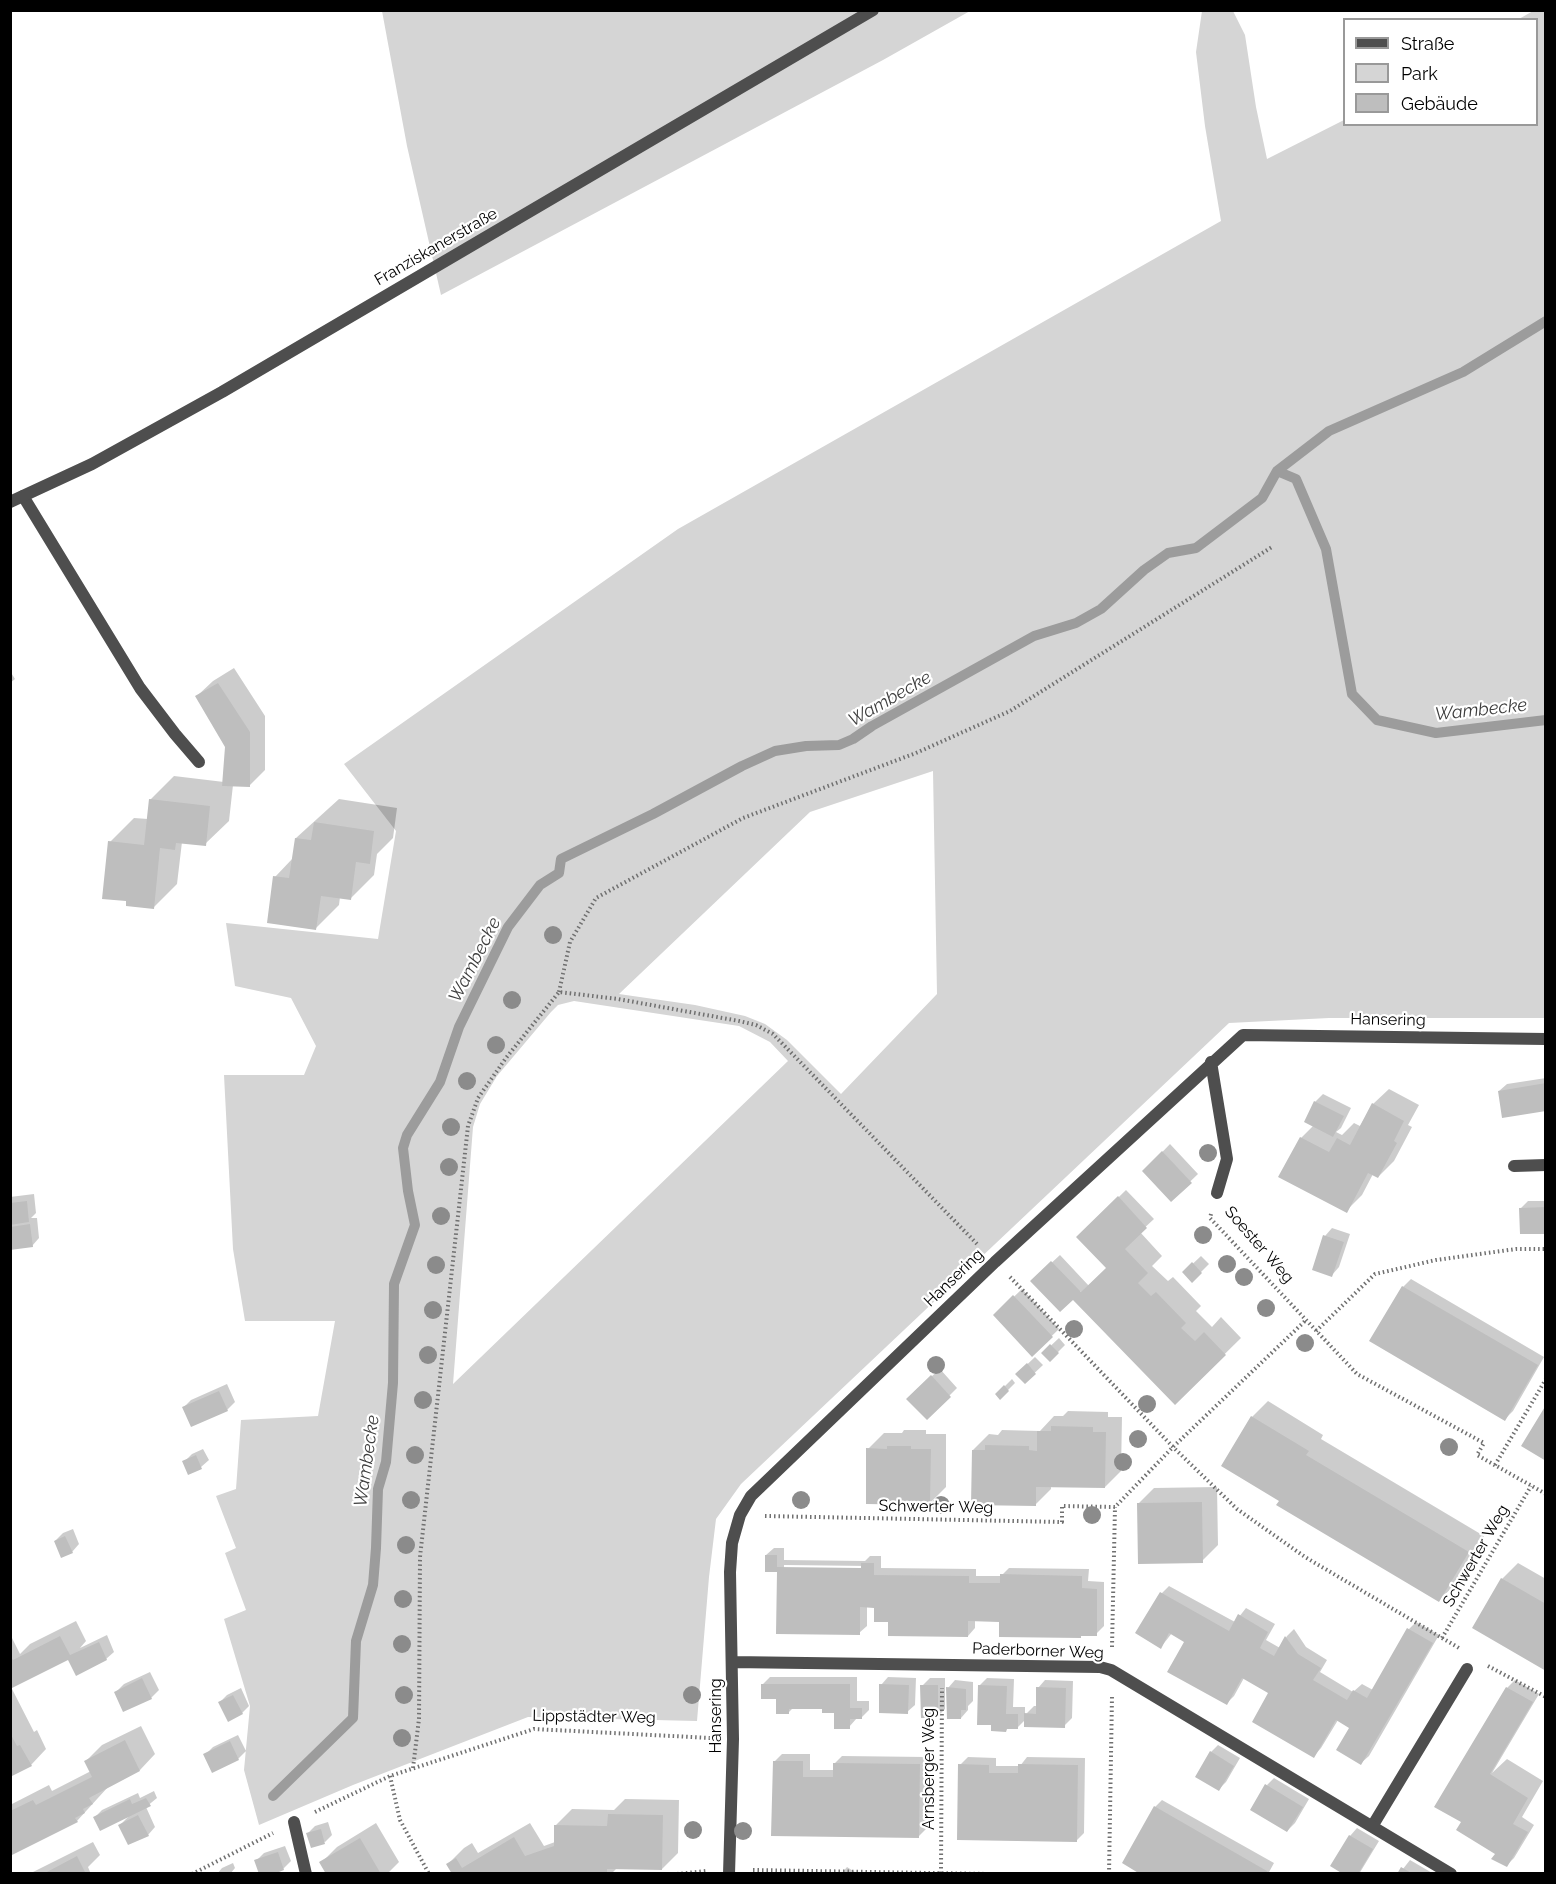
<!DOCTYPE html>
<meta charset="utf-8">
<style>
body{margin:0}
#map{position:relative;width:1556px;height:1884px;overflow:hidden;background:#fff;font-family:Raleway,sans-serif}
canvas{display:block}
.frame{position:absolute;inset:0;border:12px solid #000;pointer-events:none}
.legend{position:absolute;left:1343px;top:18px;width:195px;height:108px;box-sizing:border-box;background:#fff;border:2px solid #999;margin:0;padding:8px 10px;list-style:none;font-size:18px;color:#000}
.legend li{display:flex;align-items:center;gap:12px;height:30px}
.legend b{width:30px;border:2px solid #999}
</style>
<div id="map">
<canvas width="1556" height="1884"></canvas>
<div class="frame"></div>
<ul class="legend">
<li><b style="height:8px;background:#4e4e4e"></b>Straße</li>
<li><b style="height:16px;background:#d5d5d5"></b>Park</li>
<li><b style="height:16px;background:#bebebe"></b>Gebäude</li>
</ul>
</div>
<script>
const context = document.querySelector('canvas').getContext('2d');
context.lineJoin = 'round';
function fill(path, color) {
  context.fillStyle = color;
  context.fill(path, 'evenodd');
}
function toPath(rows) {
  const path = new Path2D();
  for (const r of rows) {
    path.moveTo(r[0], r[1]);
    for (let i = 2; i < r.length; i += 2) path.lineTo(r[i], r[i + 1]);
  }
  return path;
}
function strokePath(path, color, width, dash) {
  context.strokeStyle = color;
  context.lineWidth = width;
  context.lineCap = dash ? 'butt' : 'round';
  context.setLineDash(dash || []);
  context.stroke(path);
}
function drawText(font, color, halo, rows, align = 'center') {
  context.font = font + ' Raleway,sans-serif';
  context.lineWidth = 4.5;
  context.setLineDash([]);
  context.textBaseline = 'middle';
  context.strokeStyle = halo;
  context.fillStyle = color;
  for (const [text, x, y, turn = 0] of rows) {
    context.save();
    context.translate(x, y);
    context.rotate((+turn || 0) * Math.PI / 180);
    context.textAlign = isNaN(turn) ? turn : align;
    if (halo) context.strokeText(text, 0, 0);
    context.fillText(text, 0, 0);
    context.restore();
  }
}
fill(toPath([
 [382,11,970,11,883,60,441,295,407,146],
 [1202,11,1233,11,1245,35,1256,107,1267,159,1344,120,1344,124,1536,124,1536,20,1519,19,1533,11,1545,11,1545,1018,1329,1018,1229,1023,741,1484,716,1519,709,1577,697,1721,528,1717,353,1785,259,1825,244,1770,250,1706,224,1619,246,1610,225,1553,236,1548,216,1496,236,1489,241,1420,318,1416,335,1321,245,1321,233,1249,224,1075,304,1075,316,1046,291,998,235,986,226,923,378,939,396,831,344,764,678,529,1221,221,1205,126,1196,52],
 [933,771,937,994,841,1094,787,1040,765,1024,745,1016,695,1005,619,994,810,812],
 [574,1001,739,1026,770,1042,788,1061,453,1384,473,1127,480,1104,497,1076,551,1012,558,1005]
]), '#d5d5d5');
fill(toPath([
 [234,668,265,716,265,770,249,786,233,785,229,821,205,844,182,842,177,884,153,908,110,842,134,818,148,819,150,800,174,776,224,782,227,746,197,696,213,681],
 [10,671,15,679,10,683],
 [339,799,397,808,393,838,377,854,374,875,350,899,340,897,339,905,315,929,275,877,293,858,296,838],
 [1546,1078,1546,1110,1499,1091,1507,1084],
 [1389,1089,1419,1105,1408,1125,1412,1127,1394,1161,1378,1177,1373,1174,1362,1195,1346,1211,1301,1138,1313,1126,1306,1122,1315,1102,1323,1094,1351,1108,1341,1128,1336,1132,1342,1135,1354,1123,1360,1126,1373,1104],
 [1170,1144,1198,1174,1171,1200,1144,1171],
 [1126,1190,1154,1219,1140,1232,1162,1256,1152,1266,1168,1281,1173,1277,1201,1306,1196,1311,1212,1327,1221,1317,1241,1338,1175,1403,1080,1291,1060,1310,1032,1281,1060,1255,1089,1286,1108,1267,1078,1237],
 [34,1194,36,1213,31,1218,37,1218,39,1238,32,1246,10,1249,10,1225,13,1223,10,1223,10,1197],
 [1528,1201,1546,1201,1546,1233,1521,1208],
 [1332,1228,1350,1234,1339,1267,1332,1275,1325,1236],
 [1201,1256,1209,1264,1192,1281,1184,1272],
 [1411,1279,1544,1357,1513,1411,1505,1419,1403,1287],
 [1022,1289,1059,1329,1032,1355,995,1315],
 [1059,1338,1065,1345,1050,1360,1043,1353],
 [1035,1357,1043,1365,1025,1382,1017,1374],
 [940,1369,957,1388,927,1418,915,1391],
 [1012,1379,1015,1383,1000,1398,997,1394],
 [227,1384,235,1402,227,1410,183,1408,191,1400],
 [1268,1401,1323,1435,1321,1439,1484,1536,1455,1585,1439,1600,1281,1500,1252,1417],
 [1068,1411,1108,1412,1108,1417,1122,1417,1121,1471,1105,1487,1051,1486,1051,1489,1035,1505,973,1450,989,1434,998,1435,1002,1430,1040,1431,1054,1416,1063,1416],
 [904,1430,926,1430,926,1434,946,1434,946,1487,930,1503,868,1449,884,1433,902,1433],
 [203,1449,209,1460,201,1467,184,1462,192,1454],
 [1217,1487,1218,1545,1202,1561,1138,1504,1154,1488],
 [73,1529,79,1544,72,1552,55,1541,63,1533],
 [774,1548,784,1548,784,1560,865,1561,870,1556,881,1556,881,1568,976,1569,976,1576,1001,1576,1009,1568,1089,1569,1088,1581,1104,1582,1104,1626,1096,1634,1001,1620,975,1620,975,1628,968,1636,889,1620,875,1606,867,1606,867,1626,859,1633,778,1570,766,1555],
 [784,1565,868,1566,868,1569,784,1568],
 [1518,1563,1546,1579,1546,1670,1502,1579],
 [1169,1586,1235,1622,1246,1608,1275,1624,1266,1640,1280,1648,1287,1636,1294,1629,1306,1647,1327,1660,1320,1672,1353,1692,1362,1684,1373,1690,1409,1629,1416,1622,1439,1635,1369,1756,1361,1763,1351,1728,1338,1720,1321,1748,1314,1756,1270,1692,1244,1678,1234,1696,1226,1704,1186,1641,1172,1633,1161,1647,1162,1593],
 [76,1621,86,1641,80,1648,107,1635,114,1652,106,1659,76,1655,11,1687,34,1732,37,1730,46,1749,31,1765,10,1775,10,1634,20,1654,30,1644],
 [150,1672,159,1690,151,1698,116,1692,124,1684],
 [770,1677,857,1677,857,1701,869,1701,869,1710,861,1718,857,1718,849,1727,836,1711,823,1707,793,1708,789,1712,763,1684],
 [888,1677,916,1678,915,1705,907,1712,881,1685],
 [930,1678,945,1678,945,1709,937,1717,922,1686],
 [987,1678,1014,1679,1013,1707,1025,1707,1025,1715,1034,1706,1037,1706,1038,1688,1045,1680,1073,1681,1072,1718,1064,1726,1026,1719,1018,1727,979,1686],
 [955,1680,973,1682,973,1701,968,1706,968,1710,961,1718,948,1688],
 [1515,1680,1539,1694,1492,1773,1507,1759,1543,1781,1522,1817,1534,1825,1514,1858,1506,1866,1497,1853,1463,1822,1436,1806,1507,1688],
 [241,1688,249,1706,242,1713,220,1702,227,1695],
 [141,1726,155,1754,140,1770,108,1787,77,1821,10,1855,10,1805,49,1785,52,1791,91,1771,86,1761,102,1745],
 [238,1735,246,1751,238,1759,213,1771,205,1755,213,1747],
 [1218,1745,1240,1758,1226,1782,1218,1790,1211,1752],
 [782,1754,810,1754,810,1770,835,1770,835,1763,842,1756,927,1757,926,1829,918,1837,774,1762],
 [968,1757,996,1758,996,1766,1020,1766,1027,1757,1085,1758,1084,1833,1077,1840,960,1765],
 [1274,1778,1309,1799,1295,1823,1287,1831,1267,1785],
 [154,1791,157,1798,146,1807,155,1827,148,1835,120,1825,129,1816,95,1817,102,1810,138,1793,140,1798],
 [625,1799,679,1800,678,1853,662,1869,617,1868,611,1874,454,1874,448,1864,464,1848,472,1843,478,1853,530,1823,544,1846,555,1842,556,1825,572,1809,614,1810],
 [1162,1800,1274,1863,1268,1874,1143,1874,1155,1807],
 [328,1822,332,1835,325,1842,308,1833,315,1826],
 [376,1823,399,1862,387,1874,328,1874,321,1863,337,1847],
 [1357,1828,1379,1841,1359,1874,1346,1874,1350,1836],
 [93,1842,100,1855,88,1867,91,1874,29,1874],
 [285,1846,291,1861,283,1869,256,1861,264,1853],
 [1410,1860,1434,1874,1399,1874],
 [233,1863,235,1868,230,1874,217,1874,222,1868],
 [847,1867,858,1874,841,1874]
]), '#0003');
strokePath(toPath([
 [1277,471,1296,479,1326,549,1352,694,1377,720,1436,733,1546,720],
 [273,1796,353,1718,356,1641,373,1585,376,1548,378,1489,386,1462,393,1383,394,1284,415,1225,408,1191,403,1148,407,1135,440,1082,459,1027,508,927,540,885,559,873,561,859,653,814,742,766,775,751,806,746,839,745,853,739,872,726,1034,636,1076,623,1101,609,1144,570,1168,553,1196,548,1262,498,1277,471,1329,431,1463,372,1546,321]
]), '#9c9c9c', 10);
fill(toPath([
 [218,683,250,732,250,787,222,786,225,747,195,696],
 [149,799,210,806,206,846,176,843,175,850,160,848,154,909,126,906,126,901,102,899,108,841,144,845],
 [314,822,374,831,370,864,356,862,351,900,321,896,316,930,267,923,273,876,289,878,295,838,311,840],
 [1546,1083,1546,1111,1502,1118,1498,1091],
 [1314,1101,1344,1116,1333,1137,1304,1122],
 [1372,1103,1404,1121,1394,1141,1397,1143,1378,1178,1368,1173,1347,1213,1278,1177,1300,1137,1329,1152,1337,1138,1350,1145],
 [1162,1151,1192,1183,1171,1202,1142,1171],
 [1118,1196,1147,1228,1125,1249,1148,1273,1138,1283,1151,1296,1156,1292,1186,1323,1181,1328,1195,1341,1204,1332,1226,1355,1175,1405,1073,1300,1060,1312,1030,1281,1051,1261,1081,1292,1106,1268,1076,1237],
 [27,1201,29,1222,10,1225,10,1203],
 [1546,1207,1546,1234,1520,1234,1519,1208],
 [30,1224,33,1247,10,1250,10,1227],
 [1323,1235,1344,1242,1332,1277,1312,1270],
 [1192,1262,1202,1273,1192,1283,1182,1272],
 [1402,1286,1538,1365,1505,1421,1369,1341],
 [1013,1295,1053,1337,1032,1357,993,1315],
 [1050,1344,1059,1353,1050,1362,1041,1353],
 [1027,1363,1036,1374,1025,1384,1015,1374],
 [931,1375,951,1397,927,1420,906,1399],
 [1004,1385,1009,1391,1000,1400,995,1394],
 [219,1391,228,1411,191,1427,182,1407],
 [1546,1405,1546,1461,1521,1446],
 [1251,1416,1309,1451,1306,1455,1469,1552,1439,1602,1276,1505,1279,1501,1221,1466],
 [1051,1426,1093,1427,1093,1432,1106,1432,1105,1488,1036,1487,1036,1506,971,1505,972,1450,985,1450,985,1445,1029,1446,1029,1450,1037,1451,1037,1431,1051,1431],
 [887,1446,911,1446,911,1449,931,1449,930,1505,866,1504,866,1448,887,1449],
 [196,1455,202,1469,188,1475,182,1461],
 [1202,1502,1203,1563,1138,1564,1137,1503],
 [65,1536,73,1553,61,1558,54,1541],
 [765,1555,777,1555,777,1567,861,1568,861,1563,874,1563,874,1575,969,1576,969,1583,1000,1583,1000,1574,1082,1576,1082,1588,1097,1589,1097,1636,1081,1636,1081,1638,999,1637,999,1622,968,1621,968,1637,888,1636,888,1622,874,1622,874,1608,860,1607,860,1635,776,1634,777,1572,765,1572],
 [1501,1578,1546,1604,1546,1671,1472,1628],
 [1160,1592,1229,1631,1238,1614,1268,1632,1260,1648,1274,1656,1285,1636,1298,1654,1321,1668,1313,1680,1347,1700,1353,1690,1367,1698,1407,1628,1433,1643,1361,1765,1336,1750,1349,1728,1336,1720,1314,1758,1252,1722,1268,1693,1242,1678,1227,1705,1167,1672,1184,1642,1169,1633,1161,1649,1135,1633],
 [60,1636,70,1655,99,1642,107,1660,76,1676,68,1660,10,1689,10,1656,13,1660],
 [142,1678,152,1699,123,1712,114,1692],
 [761,1684,850,1684,850,1708,862,1708,862,1719,850,1719,850,1729,834,1729,834,1713,822,1713,822,1709,789,1709,789,1714,776,1714,776,1699,761,1699],
 [879,1684,909,1685,908,1714,879,1713],
 [920,1685,938,1685,938,1718,921,1718],
 [978,1685,1007,1686,1006,1714,1018,1714,1018,1729,1007,1729,1006,1732,991,1731,991,1725,977,1725],
 [946,1687,966,1689,966,1710,961,1710,961,1719,947,1719],
 [1036,1687,1066,1688,1065,1728,1024,1727,1024,1713,1036,1714],
 [1506,1687,1533,1702,1490,1774,1528,1798,1513,1824,1528,1832,1507,1867,1491,1859,1495,1854,1456,1830,1461,1822,1434,1807],
 [233,1695,243,1714,228,1722,218,1702],
 [10,1733,17,1746,20,1745,32,1766,10,1777],
 [125,1740,140,1771,89,1798,93,1804,83,1809,85,1813,75,1818,78,1822,10,1856,10,1811,33,1800,36,1805,92,1777,84,1761],
 [230,1741,239,1760,212,1773,203,1754],
 [1210,1751,1234,1766,1219,1791,1195,1777],
 [773,1761,803,1761,803,1777,833,1777,833,1763,920,1764,919,1838,771,1836],
 [958,1764,989,1765,989,1773,1018,1773,1018,1764,1078,1765,1077,1842,957,1840],
 [1265,1784,1303,1807,1287,1832,1250,1810],
 [146,1798,151,1806,100,1831,93,1817,130,1799,132,1804],
 [1154,1806,1267,1871,1266,1874,1140,1874,1122,1863],
 [608,1814,663,1815,662,1870,607,1869,607,1874,452,1874,446,1864,456,1858,462,1868,514,1837,525,1856,554,1846,554,1825,607,1826],
 [138,1815,149,1836,128,1845,118,1825],
 [321,1829,325,1844,311,1848,306,1833],
 [1349,1835,1373,1849,1358,1874,1343,1874,1330,1866],
 [360,1838,381,1874,326,1874,319,1862],
 [278,1852,284,1870,274,1874,259,1874,254,1860],
 [77,1856,85,1872,43,1874],
 [1401,1867,1413,1874,1397,1874]
]), '#bebebe');
strokePath(toPath([
 [559,992,570,942,596,898,743,818,916,753,1010,711,1272,547],
 [1211,1214,1210,1218,1357,1374,1484,1443,1477,1455,1546,1494],
 [1010,1277,1173,1447,1237,1509,1305,1557,1459,1648],
 [1316,1331,1375,1274,1436,1260,1516,1249,1546,1249],
 [1495,1465,1546,1379],
 [765,1516,1062,1522,1062,1506,1115,1507,1173,1447,1305,1321],
 [1442,1638,1531,1486],
 [1112,1647,1115,1507],
 [1488,1666,1546,1697],
 [413,1768,419,1719,420,1557,468,1126,478,1098,506,1058,559,992,618,999,739,1021,756,1025,773,1034,979,1246],
 [390,1776,400,1820,429,1874],
 [315,1812,390,1776,534,1729,711,1738],
 [753,1870,990,1874],
 [941,1873,942,1688],
 [192,1874,273,1833],
 [677,1874,706,1871],
 [1109,1874,1112,1696]
]), '#707070', 4, [1.5, 3]);
strokePath(toPath([
 [23,496,140,688,175,734,199,762],
 [1514,1166,1546,1165],
 [1373,1825,1467,1669]
]), '#4e4e4e', 12);
strokePath(toPath([
 [10,502,92,464,222,392,873,10],
 [1211,1062,1227,1159,1217,1193],
 [732,1662,1100,1667,1111,1670,1451,1874],
 [294,1822,306,1874],
 [729,1874,733,1739,730,1572,732,1543,740,1515,751,1496,995,1262,1243,1035,1546,1039]
]), '#4e4e4e', 12);
context.fillStyle = '#8b8b8b';
for (const [x, y] of [
 [553,935],
 [512,1000],
 [496,1045],
 [467,1081],
 [451,1127],
 [1208,1153],
 [449,1167],
 [441,1216],
 [1203,1235],
 [1227,1264],
 [436,1265],
 [1244,1277],
 [1266,1308],
 [433,1310],
 [1074,1329],
 [1305,1343],
 [428,1355],
 [936,1365],
 [423,1400],
 [1147,1404],
 [1138,1439],
 [1449,1447],
 [415,1455],
 [1123,1462],
 [411,1500],
 [801,1500],
 [941,1505],
 [1092,1515],
 [406,1545],
 [403,1599],
 [402,1644],
 [404,1695],
 [692,1695],
 [402,1738],
 [693,1830],
 [743,1831]
]) {
  context.beginPath();
  context.arc(x, y, 9, 0, 2 * Math.PI);
  context.fill();
}
drawText('16px', '#000', '#fff', [
 ["Franziskanerstraße",436,247,-30],
 ["Hansering",1388,1020,1],
 ["Soester Weg",1259,1245,49],
 ["Hansering",954,1278,-44],
 ["Schwerter Weg",936,1507,1],
 ["Schwerter Weg",1476,1556,-60],
 ["Paderborner Weg",1038,1651,2],
 ["Hansering",716,1716,-90],
 ["Lippstädter Weg",594,1717,1],
 ["Arnsberger Weg",929,1769,-90]
]);
drawText('italic 18px', '#3d3d3d', '#fff', [
 ["Wambecke",890,699,-30],
 ["Wambecke",1481,710,-6],
 ["Wambecke",475,960,-63],
 ["Wambecke",367,1461,-82]
]);
</script>
